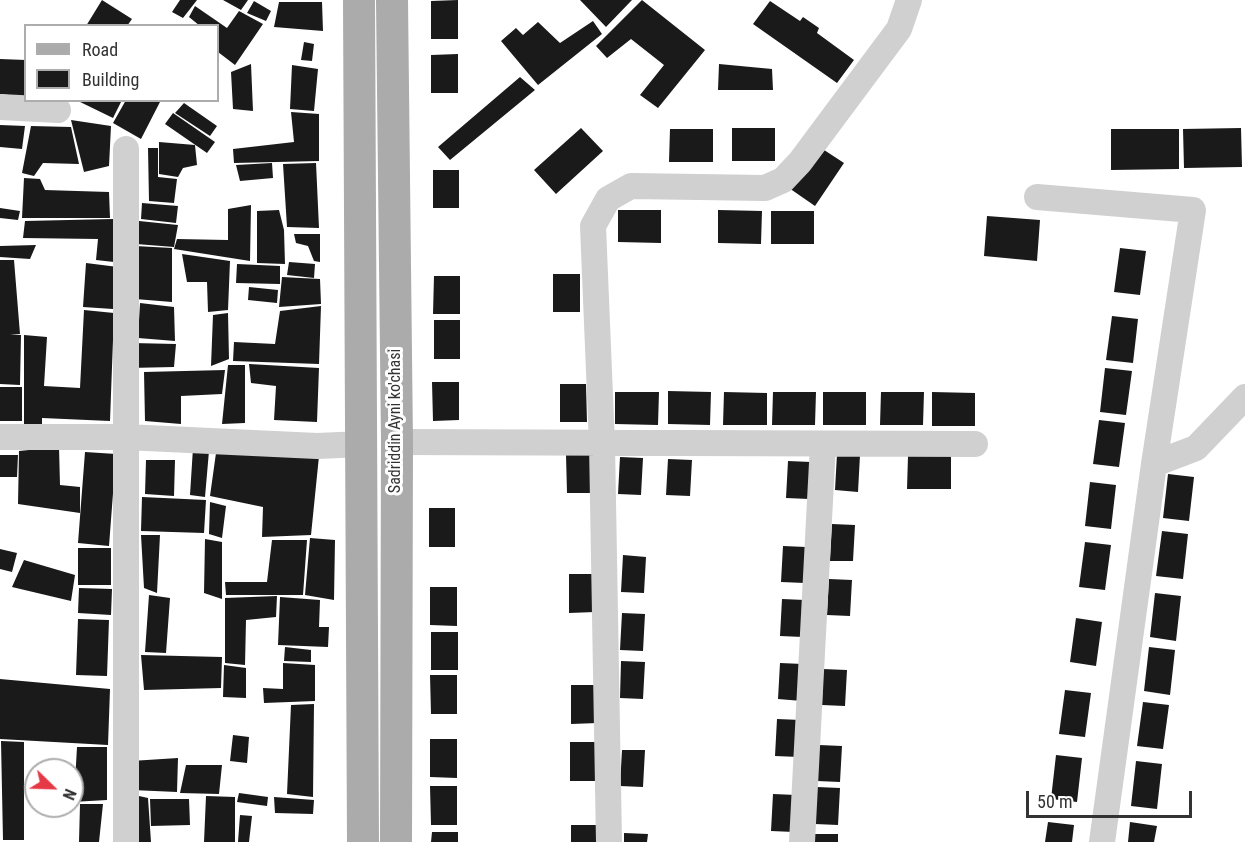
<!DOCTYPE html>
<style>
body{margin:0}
#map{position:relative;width:1245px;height:842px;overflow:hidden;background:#fff;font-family:"Roboto Condensed",sans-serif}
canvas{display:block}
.legend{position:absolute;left:24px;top:24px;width:195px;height:78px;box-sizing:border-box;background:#fff;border:2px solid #adadad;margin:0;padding:8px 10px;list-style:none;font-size:18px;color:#333}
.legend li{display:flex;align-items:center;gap:12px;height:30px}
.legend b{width:30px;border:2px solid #adadad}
.north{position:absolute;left:24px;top:758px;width:60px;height:60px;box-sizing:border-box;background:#fff;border:2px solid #adadad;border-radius:50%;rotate:113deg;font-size:16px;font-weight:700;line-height:24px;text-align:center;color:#333}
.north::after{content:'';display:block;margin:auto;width:21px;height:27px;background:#e63946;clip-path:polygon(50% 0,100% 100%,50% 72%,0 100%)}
.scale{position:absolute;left:1026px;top:791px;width:166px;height:27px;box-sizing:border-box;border:3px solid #333;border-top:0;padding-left:8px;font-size:18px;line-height:21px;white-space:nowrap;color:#333;-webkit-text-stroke:4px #fff;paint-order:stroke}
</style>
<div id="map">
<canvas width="1245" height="842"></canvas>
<ul class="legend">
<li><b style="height:8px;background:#ababab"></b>Road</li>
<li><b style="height:16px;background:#1a1a1a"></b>Building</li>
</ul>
<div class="north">N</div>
<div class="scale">50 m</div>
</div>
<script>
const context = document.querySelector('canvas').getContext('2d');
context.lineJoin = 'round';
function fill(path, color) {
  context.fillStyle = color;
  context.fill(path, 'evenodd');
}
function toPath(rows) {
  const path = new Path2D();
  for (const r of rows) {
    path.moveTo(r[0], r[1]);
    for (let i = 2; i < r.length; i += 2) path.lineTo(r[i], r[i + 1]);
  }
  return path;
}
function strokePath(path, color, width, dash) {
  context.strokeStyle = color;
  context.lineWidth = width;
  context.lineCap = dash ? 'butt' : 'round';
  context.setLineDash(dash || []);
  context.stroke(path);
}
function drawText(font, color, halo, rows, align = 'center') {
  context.font = font + ' "Roboto Condensed",sans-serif';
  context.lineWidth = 6;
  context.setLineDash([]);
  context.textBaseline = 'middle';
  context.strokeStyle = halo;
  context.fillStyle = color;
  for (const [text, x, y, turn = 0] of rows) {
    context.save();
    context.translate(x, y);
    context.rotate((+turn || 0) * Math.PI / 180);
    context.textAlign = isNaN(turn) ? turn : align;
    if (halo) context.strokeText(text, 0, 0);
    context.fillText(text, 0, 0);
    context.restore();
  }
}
fill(toPath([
 [102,0,132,19,127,26,86,26],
 [180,0,197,0,183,18,172,12],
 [223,0,248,0,241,10],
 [458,0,458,39,431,39,431,1],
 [580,0,632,0,606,27],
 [642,0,705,50,658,108,640,95,664,65,631,39,607,58,596,46],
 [254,1,271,11,266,21,247,13],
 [770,1,800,21,803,17,819,28,817,33,854,60,837,83,753,24],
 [279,2,322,2,323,31,274,27],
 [195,6,227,28,239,11,263,24,235,65,218,52,218,26,200,26,189,17],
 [593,21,602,34,538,85,501,41,516,28,523,35,538,22,560,43],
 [304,42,314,44,312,61,301,60],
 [458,54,458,93,431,93,431,55],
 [0,59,26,60,25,97,0,94],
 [251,64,253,111,233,109,231,72],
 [719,64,772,69,773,90,718,90],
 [292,65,318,69,314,111,290,109],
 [520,77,535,90,450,160,438,147],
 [76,100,122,100,113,118],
 [126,100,161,100,141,139,113,123],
 [184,103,217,126,210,136,175,113],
 [291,112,319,114,319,161,234,163,233,149,294,142],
 [173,113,215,142,207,153,165,124],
 [71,120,111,126,109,166,84,172],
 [0,125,25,126,22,149,0,147],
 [31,126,71,127,79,164,43,163,34,176,22,173],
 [581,128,603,151,556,194,534,170],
 [732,128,775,128,775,161,732,161],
 [1241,128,1242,167,1184,168,1183,129],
 [670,129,713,129,713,162,669,162],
 [1111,129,1179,129,1179,169,1111,170],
 [159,142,195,145,197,165,183,168,178,177,159,174],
 [818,146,844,163,815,206,789,188],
 [148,148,158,148,158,177,177,179,174,203,149,201],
 [272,163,273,178,240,181,236,165],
 [316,163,319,228,287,227,283,164],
 [433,170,459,170,459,208,433,208],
 [24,178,40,179,45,190,109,192,110,218,22,218],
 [142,203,178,206,176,223,141,219],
 [251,205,250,261,174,249,177,239,228,240,228,209],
 [0,208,20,211,18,220,0,218],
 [279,210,284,230,285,264,257,263,257,211],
 [618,210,661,210,661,243,618,242],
 [718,210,762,211,761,244,718,243],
 [771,211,814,211,814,244,771,244],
 [987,216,1040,220,1037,261,984,256],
 [113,219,114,262,96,260,98,239,23,238,25,221],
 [139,221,178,225,174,247,136,244],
 [294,234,320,234,320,262,314,261,308,246,296,243],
 [36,245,30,259,0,257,0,246],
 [135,246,172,248,172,302,135,299],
 [1120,248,1146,251,1140,295,1114,292],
 [182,254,230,261,228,310,208,312,207,282,187,282],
 [0,260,14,260,20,334,10,335,21,335,20,385,0,384],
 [289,262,315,264,314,278,287,275],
 [86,263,118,267,113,309,83,307],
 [237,264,280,266,280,284,236,283],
 [553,274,580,274,580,312,553,312],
 [434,276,460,276,460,314,433,314],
 [282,277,320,279,321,304,279,307],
 [249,287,278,290,277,303,248,300],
 [140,303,174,307,175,341,138,338],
 [321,306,319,364,233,361,234,342,275,344,280,311],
 [84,310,114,313,110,421,42,418,42,426,24,424,24,335,47,337,44,386,80,388],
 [228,313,229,359,211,366,213,315],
 [1112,316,1138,319,1133,363,1106,360],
 [434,320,460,320,460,359,434,359],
 [132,343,176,344,174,367,128,368],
 [249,364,319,368,317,422,274,420,276,386,251,383],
 [228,365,245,365,245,423,222,424],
 [1105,368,1132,371,1126,415,1100,412],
 [225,370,222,394,181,396,181,424,145,421,144,372],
 [432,382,459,382,459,420,433,421],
 [560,384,586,384,587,422,560,422],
 [0,387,22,387,22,421,0,421],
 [668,391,711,392,710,425,668,424],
 [615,392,659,392,658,425,615,424],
 [724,392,767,393,767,425,723,425],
 [773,392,816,392,815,425,772,425],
 [823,392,866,392,866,425,823,425],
 [881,392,924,392,923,425,880,425],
 [932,392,975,393,975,426,932,426],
 [1099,420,1125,423,1119,467,1093,464],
 [59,447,60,485,80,487,80,513,18,504,19,451],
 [193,448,209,451,205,497,190,495],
 [85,452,116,454,109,546,78,543],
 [216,453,319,456,311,535,262,537,263,507,210,496],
 [837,454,860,455,858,492,835,490],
 [0,455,18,455,17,477,0,477],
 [566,455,593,455,593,493,567,493],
 [908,456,951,456,951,489,907,489],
 [620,457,643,458,641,495,618,494],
 [668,459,692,460,690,496,666,495],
 [146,460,175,460,174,496,145,494],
 [788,461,811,462,809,499,786,498],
 [1168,474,1194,477,1189,521,1163,518],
 [1090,482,1116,485,1111,529,1085,526],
 [142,497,206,500,204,533,141,531],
 [210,502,226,506,222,538,209,534],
 [429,508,455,508,455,547,429,547],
 [832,524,855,525,853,561,830,561],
 [1162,531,1188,534,1183,579,1156,576],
 [141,535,160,535,157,593,144,588],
 [310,538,335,540,334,600,305,595],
 [205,539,222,542,222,599,204,593],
 [272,540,307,540,303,595,226,595,225,582,267,582],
 [1085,542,1111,545,1105,590,1079,587],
 [783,546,806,547,805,583,781,582],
 [78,548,111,548,111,585,78,585],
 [0,549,17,553,12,572,0,569],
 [623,555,646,557,644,593,621,592],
 [24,560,75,575,71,601,12,587],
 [569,574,595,574,595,612,569,613],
 [829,579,852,580,850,616,827,615],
 [430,587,457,587,457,626,430,625],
 [79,588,112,589,111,615,78,613],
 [1155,593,1181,596,1176,641,1150,637],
 [149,595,170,598,166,653,145,652],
 [277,596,276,617,246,620,245,665,225,663,225,598],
 [280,597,320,600,319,627,329,627,328,647,278,645],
 [782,599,805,600,803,637,780,636],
 [622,613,645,614,643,651,620,650],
 [1076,618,1102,622,1096,666,1070,662],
 [78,619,109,620,107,676,76,675],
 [431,632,458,632,458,670,431,670],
 [285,647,311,650,311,662,284,661],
 [1149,647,1175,650,1170,695,1144,691],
 [141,655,222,657,221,688,144,690],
 [621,661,645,662,643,699,620,698],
 [283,663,315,665,315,701,264,703,263,688,283,689],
 [780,663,803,664,802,701,778,699],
 [224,665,246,668,246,698,223,697],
 [823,669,847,670,845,706,822,705],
 [430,675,457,675,457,714,431,714],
 [0,679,110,689,108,745,0,739],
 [571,685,598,685,598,723,571,724],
 [1065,690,1091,693,1085,737,1059,734],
 [1143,702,1169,705,1163,749,1137,746],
 [314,704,313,797,287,794,291,705],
 [777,719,801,720,799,757,775,756],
 [233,735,249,737,247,763,230,761],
 [430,739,457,739,457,778,430,777],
 [1,741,24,742,24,840,3,840],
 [570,742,597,742,597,781,570,781],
 [819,745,842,746,840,782,817,781],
 [77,747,107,747,107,800,72,802,72,783,75,782],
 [622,750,645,750,643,787,620,786],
 [1056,755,1082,758,1077,802,1051,799],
 [178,758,177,792,132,790,131,761],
 [1136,761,1162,764,1157,809,1131,806],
 [186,765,222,765,219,794,180,793],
 [430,786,457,786,457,825,431,825],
 [817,787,840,788,838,825,815,824],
 [239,793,268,797,267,806,237,802],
 [773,794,796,795,794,832,771,831],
 [139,796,148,798,151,842,138,842],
 [206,796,235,797,235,842,204,842],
 [274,797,314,800,313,814,275,813],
 [150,799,189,799,190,825,151,826],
 [80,804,103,804,99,842,79,842],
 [240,815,252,816,249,842,238,842],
 [1048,822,1074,825,1072,842,1045,842],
 [1130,822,1157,826,1154,842,1128,842],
 [571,825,597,825,597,842,571,842],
 [432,832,458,832,458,842,431,842],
 [624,833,648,834,647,842,624,842],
 [815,834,838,834,838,842,814,842]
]), '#1a1a1a');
strokePath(toPath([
 [0,107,58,110],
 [126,149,126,842],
 [1037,197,1193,210,1154,464,1102,842],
 [0,437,125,437,317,446,363,444],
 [397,442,975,444],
 [1154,464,1196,448,1245,397],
 [609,842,602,444,593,226,608,199,631,186,765,188,783,180,800,162,899,29,909,0],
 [802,842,823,444]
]), '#d0d0d0', 26);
strokePath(toPath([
 [359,0,363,842],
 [392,0,397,442,396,842]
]), '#ababab', 32);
drawText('16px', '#333', '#fff', [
 ["Sadriddin Ayni ko'chasi",396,421,-90]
]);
</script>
